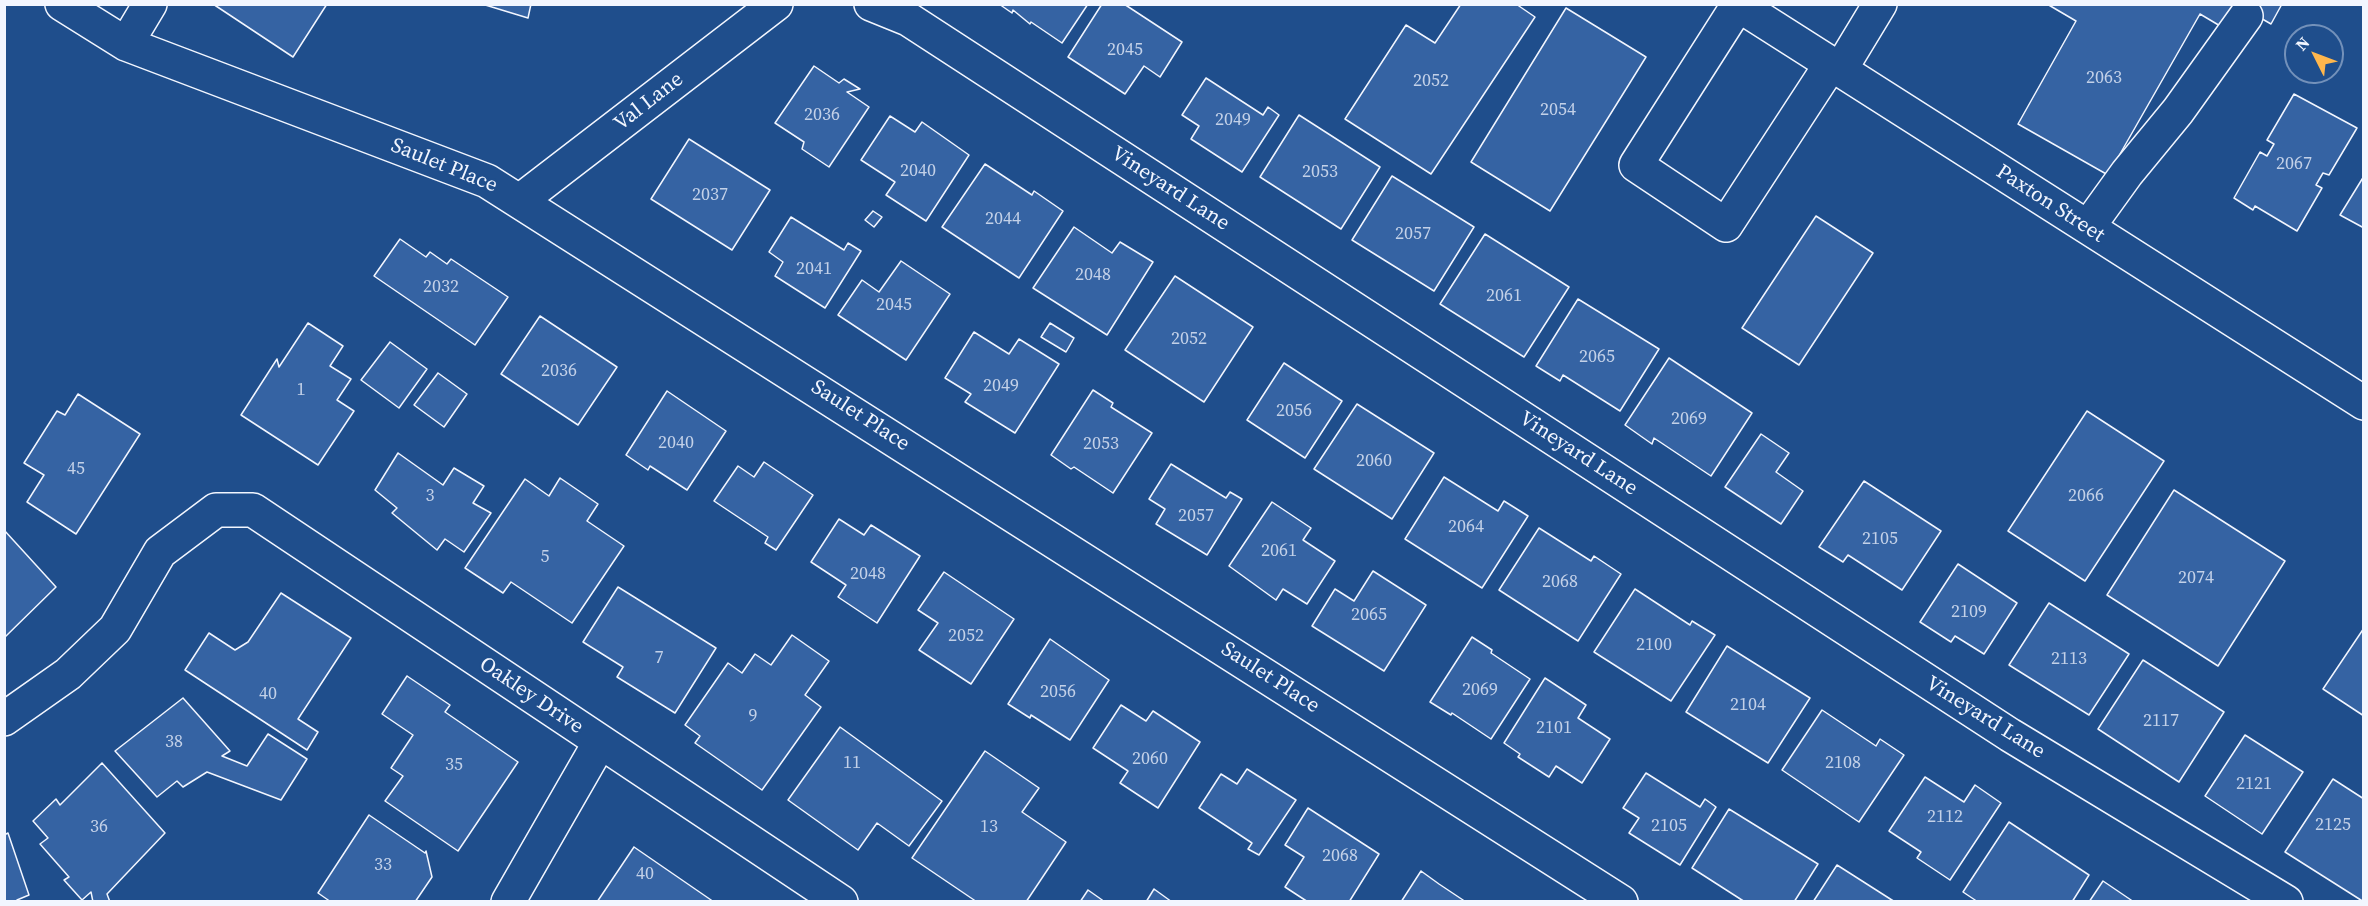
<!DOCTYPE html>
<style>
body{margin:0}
#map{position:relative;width:2368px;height:906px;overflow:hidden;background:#1f4e8c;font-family:"Source Serif 4",serif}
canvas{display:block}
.frame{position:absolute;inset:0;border:6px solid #f2f6ff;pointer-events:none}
.north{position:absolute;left:2284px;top:24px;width:60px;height:60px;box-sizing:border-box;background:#1f4e8c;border:2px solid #7391ba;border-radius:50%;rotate:312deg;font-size:16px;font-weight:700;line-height:24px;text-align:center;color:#f2f6ff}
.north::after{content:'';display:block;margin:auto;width:21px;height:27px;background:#ffb74d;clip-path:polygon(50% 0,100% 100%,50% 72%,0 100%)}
</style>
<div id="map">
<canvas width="2368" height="906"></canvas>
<div class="frame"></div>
<div class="north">N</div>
</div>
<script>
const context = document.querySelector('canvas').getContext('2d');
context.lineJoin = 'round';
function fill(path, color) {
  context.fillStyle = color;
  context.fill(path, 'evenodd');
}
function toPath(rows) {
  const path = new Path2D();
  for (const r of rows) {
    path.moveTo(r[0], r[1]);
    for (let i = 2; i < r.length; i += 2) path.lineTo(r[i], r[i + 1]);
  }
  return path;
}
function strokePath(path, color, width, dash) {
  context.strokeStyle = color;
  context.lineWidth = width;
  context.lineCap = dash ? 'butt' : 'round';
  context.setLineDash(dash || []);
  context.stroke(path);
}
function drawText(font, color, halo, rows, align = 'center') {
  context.font = font + ' "Source Serif 4",serif';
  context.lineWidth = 4.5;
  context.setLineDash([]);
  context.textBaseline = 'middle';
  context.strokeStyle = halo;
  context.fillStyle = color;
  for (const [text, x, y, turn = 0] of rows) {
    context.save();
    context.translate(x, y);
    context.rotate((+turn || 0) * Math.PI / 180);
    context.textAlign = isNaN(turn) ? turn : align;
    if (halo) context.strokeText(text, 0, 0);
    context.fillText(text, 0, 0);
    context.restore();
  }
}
const building = toPath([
 [213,4,327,4,293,57,213,4],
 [482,4,531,4,528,18,482,4],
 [999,4,1088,4,1062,43,1031,22,1030,24,1013,10,1012,13,999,4],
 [1102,4,1124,4,1182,42,1160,77,1144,66,1125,94,1068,57,1102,4],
 [1461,4,1516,4,1535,17,1431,174,1345,119,1406,25,1435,43,1461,4],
 [2047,4,2282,4,2271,24,2245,9,2232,33,2200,14,2108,175,2018,124,2076,21,2047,4],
 [1566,8,1646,57,1550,211,1471,162,1566,8],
 [814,66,839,83,844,79,860,89,847,92,869,107,829,167,802,149,804,142,775,123,814,66],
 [1206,78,1263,115,1268,107,1279,115,1242,172,1191,139,1199,126,1182,115,1206,78],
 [2294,94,2357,128,2329,175,2323,173,2316,185,2322,188,2297,231,2255,206,2253,210,2234,198,2260,152,2267,156,2274,144,2267,140,2294,94],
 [1299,115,1380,167,1341,229,1260,177,1299,115],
 [890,116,915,132,922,122,969,155,926,221,886,195,895,182,861,160,890,116],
 [689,139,770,190,732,250,651,199,689,139],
 [985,164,1032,195,1034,191,1063,211,1019,278,942,227,985,164],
 [1392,176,1474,227,1434,291,1352,240,1392,176],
 [2364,176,2364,228,2340,215,2364,176],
 [873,211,882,217,874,227,865,220,873,211],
 [1816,216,1873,253,1799,365,1742,328,1816,216],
 [791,217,844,250,848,243,861,251,825,308,775,276,783,262,769,252,791,217],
 [1074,227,1112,253,1120,242,1153,262,1107,335,1033,288,1074,227],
 [1485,234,1569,287,1524,357,1440,304,1485,234],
 [400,239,426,257,430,252,447,264,451,259,508,297,475,345,374,276,400,239],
 [901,261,950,294,906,360,838,315,862,280,879,292,901,261],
 [1175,276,1253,327,1204,402,1125,350,1175,276],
 [1578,299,1659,349,1620,411,1563,375,1560,381,1536,366,1578,299],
 [540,316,617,367,578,425,501,374,540,316],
 [308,323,343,346,330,366,351,379,337,400,354,411,318,465,241,415,277,359,279,367,308,323],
 [1050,323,1074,338,1066,352,1041,337,1050,323],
 [974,332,1009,354,1019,339,1059,364,1015,433,965,402,971,394,945,378,974,332],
 [390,342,427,369,399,408,361,380,390,342],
 [1669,358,1752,413,1711,476,1654,438,1652,444,1625,425,1669,358],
 [1284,363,1342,401,1305,458,1247,420,1284,363],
 [438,373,467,394,444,427,414,405,438,373],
 [1093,390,1113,403,1111,407,1152,433,1113,493,1074,467,1071,469,1051,455,1093,390],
 [667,391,726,431,687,490,650,466,648,470,626,455,667,391],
 [78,394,140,434,76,534,27,502,44,475,24,463,57,411,65,415,78,394],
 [1357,404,1434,453,1392,519,1314,469,1357,404],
 [2087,411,2164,461,2085,581,2008,531,2087,411],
 [1761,434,1789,453,1776,472,1803,491,1781,524,1725,487,1761,434],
 [398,453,443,485,454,468,484,486,473,503,491,513,464,552,445,539,437,550,392,513,397,508,375,490,398,453],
 [764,462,813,495,776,550,765,543,768,537,714,501,738,466,754,477,764,462],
 [1171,464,1226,498,1230,492,1242,499,1207,555,1156,524,1165,509,1149,499,1171,464],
 [1444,477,1498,511,1504,501,1528,516,1482,588,1405,539,1444,477],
 [560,478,598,504,587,521,624,546,572,623,511,582,503,593,465,568,525,479,549,496,560,478],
 [1864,481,1941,531,1902,590,1848,555,1843,562,1819,547,1864,481],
 [2174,490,2285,561,2218,666,2107,595,2174,490],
 [1272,502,1311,528,1303,540,1335,561,1307,604,1283,589,1276,600,1229,566,1272,502],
 [839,519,864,535,871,525,920,556,877,623,838,597,846,585,811,562,839,519],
 [1539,528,1591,561,1594,556,1621,574,1578,641,1499,590,1539,528],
 [4,530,56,587,4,638,4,530],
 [1958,564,2017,603,1984,654,1955,636,1951,642,1920,622,1958,564],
 [1373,571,1426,605,1384,671,1312,626,1335,589,1354,601,1373,571],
 [944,572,1014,619,971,684,919,650,938,623,918,610,944,572],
 [618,587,716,648,675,713,617,677,623,667,583,642,618,587],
 [1635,589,1690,625,1692,621,1715,635,1671,701,1594,652,1635,589],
 [281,593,351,638,298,719,318,732,307,750,185,670,209,633,235,650,248,642,281,593],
 [2049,603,2129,654,2089,715,2009,665,2049,603],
 [2364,628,2364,716,2323,689,2364,628],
 [792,635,829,661,805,695,821,707,762,790,695,743,700,736,685,725,728,663,742,673,755,654,771,665,792,635],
 [1472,637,1492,650,1491,653,1530,679,1491,739,1452,713,1451,715,1430,702,1472,637],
 [1050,639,1109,680,1070,740,1031,715,1030,718,1008,704,1050,639],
 [1727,646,1810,698,1768,763,1686,712,1727,646],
 [2143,660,2224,712,2179,782,2098,729,2143,660],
 [407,676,450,705,445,712,518,762,458,851,385,801,403,776,391,768,413,735,382,714,407,676],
 [1545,678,1586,705,1578,718,1610,739,1582,783,1556,766,1549,777,1518,757,1520,754,1504,743,1545,678],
 [183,698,230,751,222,756,247,766,268,734,307,759,281,800,207,772,183,787,177,781,157,797,115,751,183,698],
 [1121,705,1146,721,1153,711,1200,742,1158,808,1120,783,1128,771,1093,748,1121,705],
 [1822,710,1876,746,1880,739,1904,755,1859,822,1782,770,1822,710],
 [840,727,942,801,909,846,877,823,858,850,788,800,840,727],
 [2245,735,2303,772,2262,834,2205,796,2245,735],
 [985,751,1039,788,1022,812,1066,842,1026,902,977,902,912,858,985,751],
 [102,763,165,833,107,894,110,902,93,902,91,892,82,900,64,880,69,877,40,844,48,838,33,821,56,799,60,805,102,763],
 [1247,769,1296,800,1259,855,1248,849,1252,843,1199,808,1221,774,1237,784,1247,769],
 [1646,773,1700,807,1705,799,1716,807,1680,865,1629,833,1639,818,1623,808,1646,773],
 [1925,777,1964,802,1975,785,2001,803,1950,880,1917,858,1921,852,1889,831,1925,777],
 [2333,779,2364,799,2364,902,2285,852,2333,779],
 [1308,808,1379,854,1349,902,1308,902,1285,887,1304,857,1285,845,1308,808],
 [1729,809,1818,864,1794,902,1745,902,1692,868,1729,809],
 [369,815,425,853,426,851,432,877,415,902,331,902,318,893,369,815],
 [2009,822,2089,875,2072,902,1978,902,1963,892,2009,822],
 [8,833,29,895,17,900,17,902,4,902,4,835,8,833],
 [634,847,714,902,597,902,634,847],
 [1837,865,1895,902,1813,902,1837,865],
 [1421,871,1439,884,1466,902,1401,902,1421,871],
 [2103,881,2134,902,2089,902,2103,881],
 [1154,889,1172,902,1146,902,1154,889],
 [1088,890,1105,902,1080,902,1088,890]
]);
fill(building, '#3563a3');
strokePath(building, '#f2f6ff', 1.5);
const minor = toPath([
 [62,4,126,44,487,181,1621,902],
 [871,4,908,19,2010,735,2286,902],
 [1737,4,2364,403],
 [1738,5,1636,165,1726,225,1831,64],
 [126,44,150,4],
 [1840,70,1880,4],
 [521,200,776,4],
 [2088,227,2127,173,2178,111,2246,16],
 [4,719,68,674,115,629,160,552,216,510,253,510,841,902],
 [508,902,600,742]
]);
strokePath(minor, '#f2f6ff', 36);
strokePath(minor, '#1f4e8c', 33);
drawText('18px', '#c3d1e8', null, [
 ["2045",1125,50],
 ["2063",2104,78],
 ["2052",1431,81],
 ["2054",1558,110],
 ["2036",822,115],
 ["2049",1233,120],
 ["2067",2294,164],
 ["2040",918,171],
 ["2053",1320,172],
 ["2037",710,195],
 ["2044",1003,219],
 ["2057",1413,234],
 ["2041",814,269],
 ["2048",1093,275],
 ["2032",441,287],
 ["2061",1504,296],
 ["2045",894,305],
 ["2052",1189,339],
 ["2065",1597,357],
 ["2036",559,371],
 ["2049",1001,386],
 ["1",301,390],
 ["2056",1294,411],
 ["2069",1689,419],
 ["2040",676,443],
 ["2053",1101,444],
 ["2060",1374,461],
 ["45",76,469],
 ["3",430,496],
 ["2066",2086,496],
 ["2057",1196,516],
 ["2064",1466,527],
 ["2105",1880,539],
 ["2061",1279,551],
 ["5",545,557],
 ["2048",868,574],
 ["2074",2196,578],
 ["2068",1560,582],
 ["2109",1969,612],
 ["2065",1369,615],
 ["2052",966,636],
 ["2100",1654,645],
 ["7",659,658],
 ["2113",2069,659],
 ["2069",1480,690],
 ["2056",1058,692],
 ["40",268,694],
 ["2104",1748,705],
 ["9",753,716],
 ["2117",2161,721],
 ["2101",1554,728],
 ["38",174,742],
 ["2060",1150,759],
 ["11",852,763],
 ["2108",1843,763],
 ["35",454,765],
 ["2121",2254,784],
 ["2112",1945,817],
 ["2125",2333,825],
 ["2105",1669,826],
 ["36",99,827],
 ["13",989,827],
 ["2068",1340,856],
 ["33",383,865],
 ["40",645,874]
]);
drawText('21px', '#f2f6ff', '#1f4e8c', [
 ["Val Lane",649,102,-38],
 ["Saulet Place",444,166,22],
 ["Vineyard Lane",1170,189,33],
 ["Paxton Street",2050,204,33],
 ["Saulet Place",860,416,33],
 ["Vineyard Lane",1578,454,33],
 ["Saulet Place",1270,678,33],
 ["Oakley Drive",531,696,34],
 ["Vineyard Lane",1985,718,32]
]);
</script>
